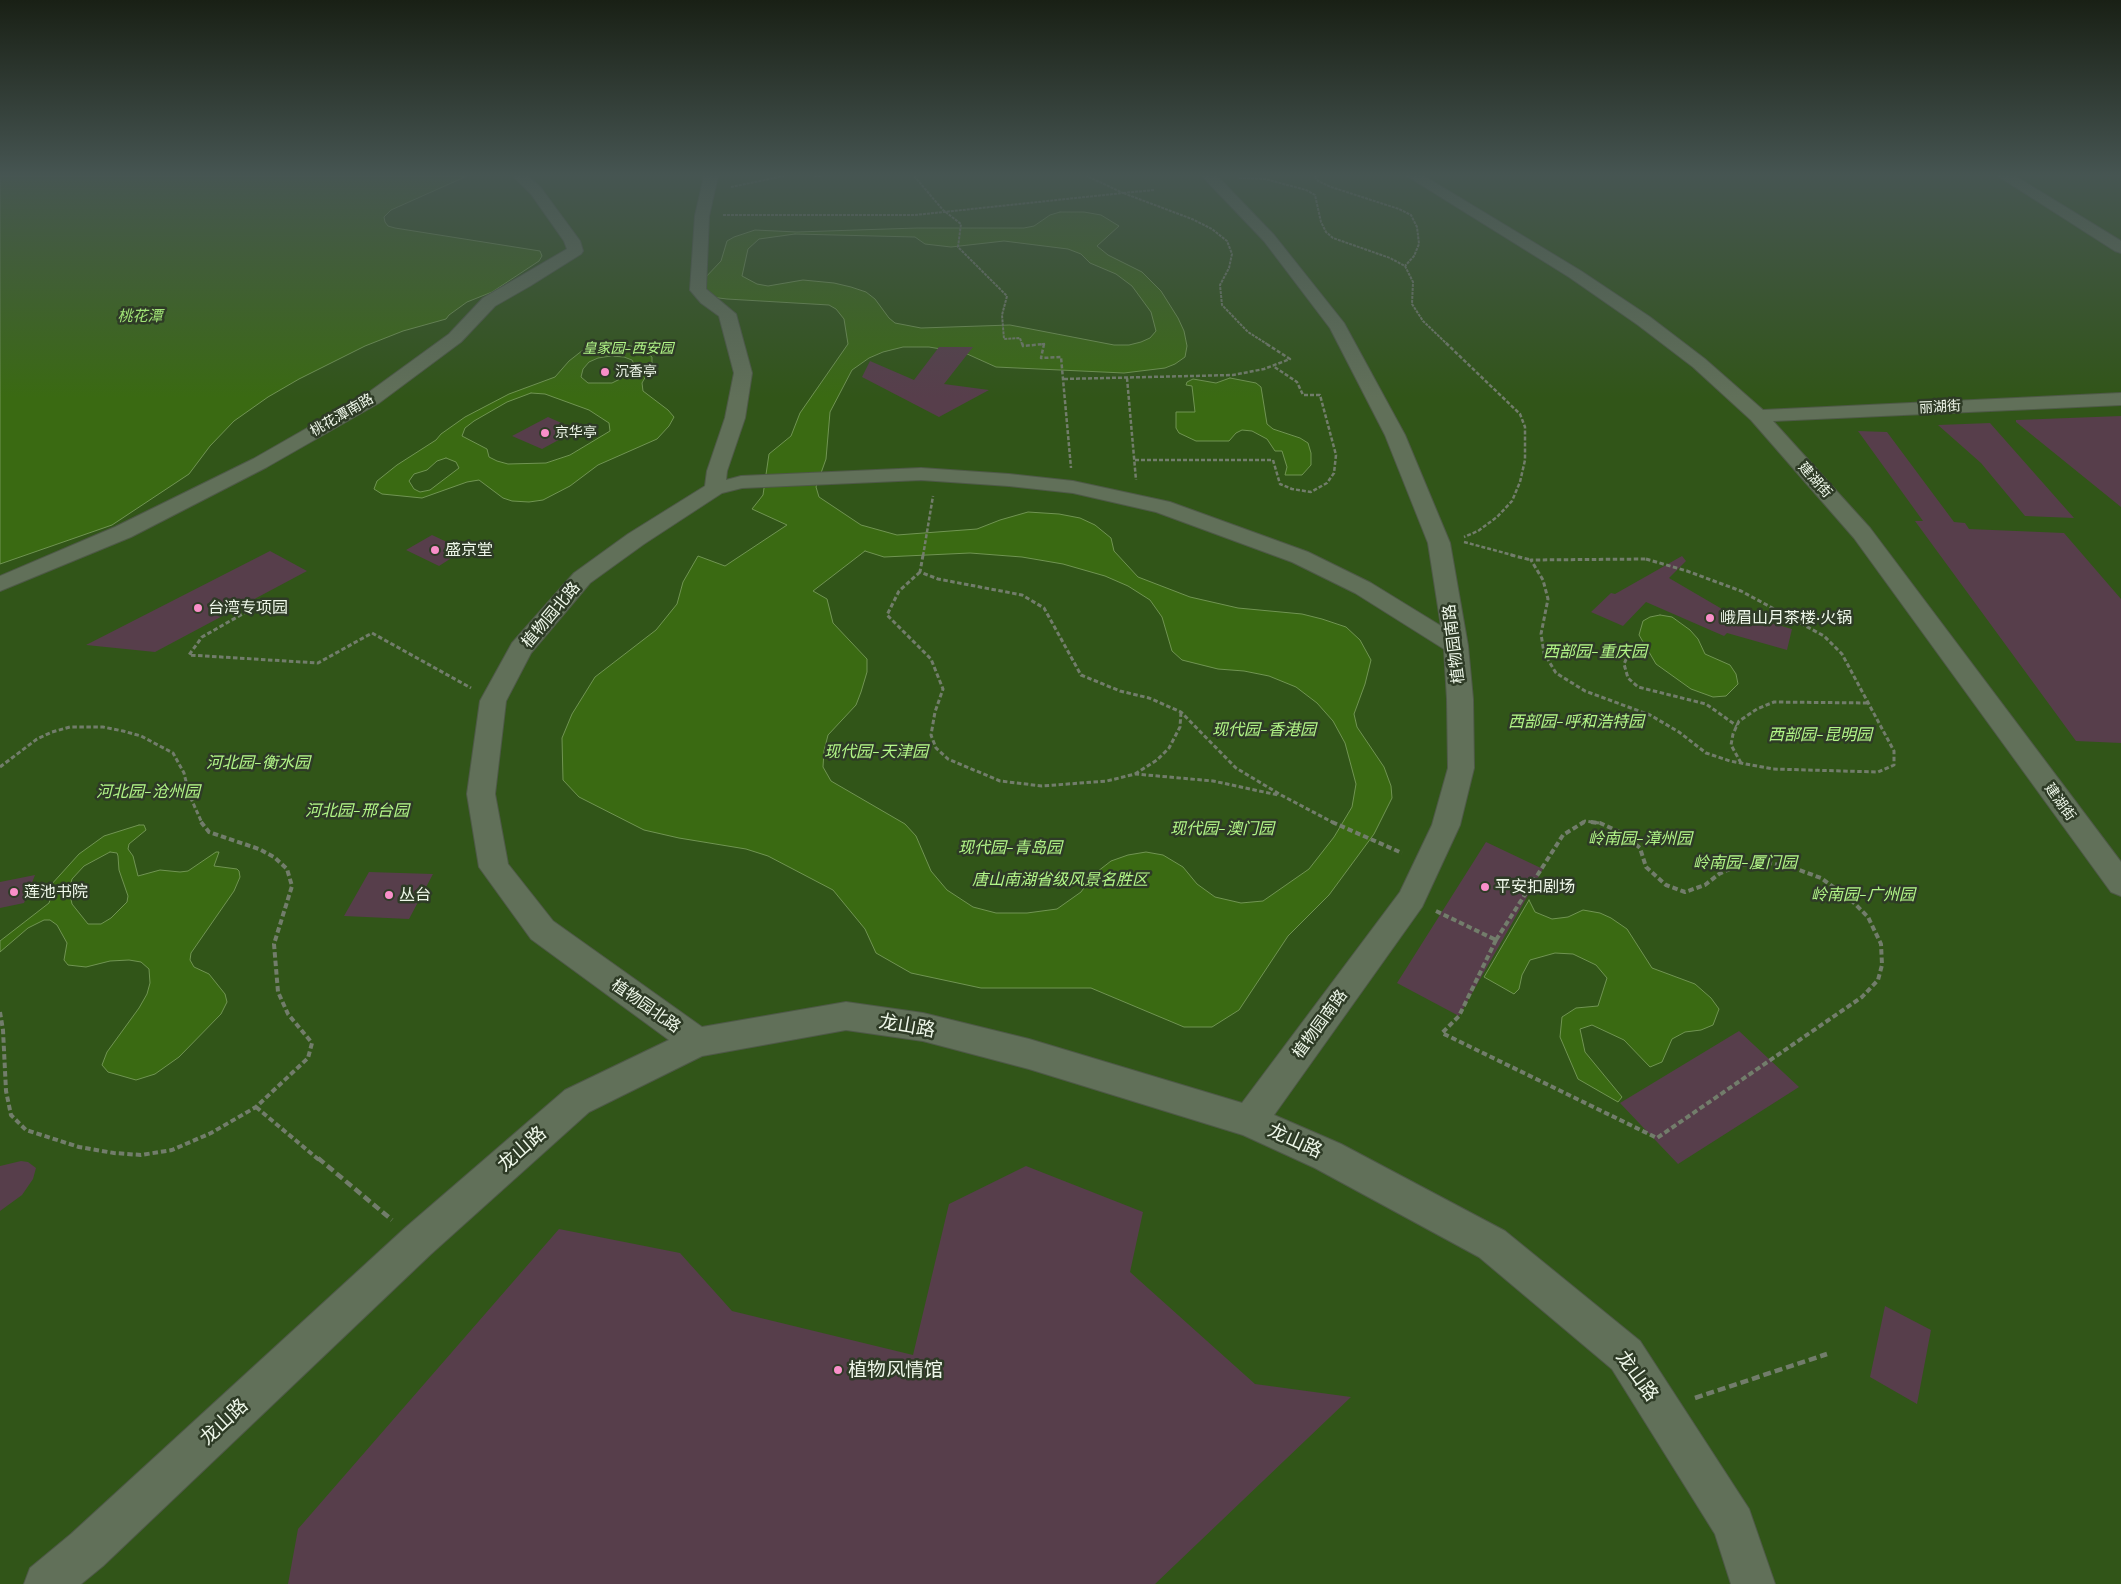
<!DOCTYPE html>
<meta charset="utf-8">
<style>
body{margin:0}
canvas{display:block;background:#2e3b26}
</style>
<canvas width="2121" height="1584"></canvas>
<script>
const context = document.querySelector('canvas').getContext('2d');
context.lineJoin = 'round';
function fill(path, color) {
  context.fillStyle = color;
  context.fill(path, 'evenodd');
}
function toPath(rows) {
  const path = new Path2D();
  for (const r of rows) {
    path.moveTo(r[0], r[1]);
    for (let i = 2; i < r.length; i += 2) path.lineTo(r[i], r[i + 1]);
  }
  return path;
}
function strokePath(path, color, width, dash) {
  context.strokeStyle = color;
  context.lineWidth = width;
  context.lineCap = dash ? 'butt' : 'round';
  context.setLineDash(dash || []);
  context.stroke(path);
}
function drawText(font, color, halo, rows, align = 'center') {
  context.font = font + ' "Playfair Display","Noto Sans SC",serif';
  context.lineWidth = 5;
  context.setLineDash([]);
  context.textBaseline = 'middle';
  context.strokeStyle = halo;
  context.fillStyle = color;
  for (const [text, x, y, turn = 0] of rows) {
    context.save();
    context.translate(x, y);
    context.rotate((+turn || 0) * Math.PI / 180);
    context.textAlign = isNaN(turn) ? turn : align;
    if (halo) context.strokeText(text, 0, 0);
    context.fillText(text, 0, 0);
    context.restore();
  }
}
fill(toPath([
 [0,176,2121,176,2121,1584,0,1584]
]), '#315518');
const water = toPath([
 [0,176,467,176,391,210,384,217,385,222,388,226,395,228,540,251,542,256,539,261,492,292,467,302,449,315,446,319,403,331,365,346,299,379,268,397,234,421,210,446,189,474,112,525,0,564,0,176],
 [1060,212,1084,212,1101,215,1119,226,1097,246,1108,255,1142,272,1161,291,1178,318,1184,331,1187,346,1185,357,1175,364,1165,368,1124,373,996,367,965,353,929,347,903,347,883,352,869,358,852,370,830,412,826,459,816,487,819,497,861,525,897,535,977,529,1000,520,1028,512,1059,514,1080,518,1095,525,1111,538,1114,551,1138,577,1190,597,1238,608,1302,614,1322,619,1346,627,1360,640,1371,660,1365,684,1354,714,1357,727,1384,767,1391,786,1392,798,1374,834,1329,895,1288,936,1239,1010,1212,1027,1184,1027,1091,988,981,988,911,973,876,953,865,929,833,890,768,856,746,849,679,838,644,830,579,797,563,780,562,738,572,714,595,677,656,630,677,604,683,582,698,556,725,566,787,525,752,509,763,495,769,454,791,436,800,413,848,344,844,319,836,309,829,305,727,299,711,297,700,288,703,280,721,261,727,241,734,237,755,230,797,232,917,228,1024,228,1034,226,1050,215,1060,212],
 [795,234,915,237,925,244,951,247,1004,241,1068,249,1081,254,1090,263,1116,274,1132,286,1151,312,1156,331,1150,338,1141,342,1129,345,1114,345,1010,325,921,328,895,323,889,318,875,299,866,292,851,287,834,283,803,280,768,286,757,284,742,276,748,249,759,239,795,234],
 [865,551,884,557,970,553,1022,557,1063,564,1105,576,1128,586,1150,600,1162,617,1172,651,1182,660,1218,669,1244,671,1269,676,1296,687,1317,703,1333,721,1345,743,1356,784,1352,807,1334,837,1309,869,1263,901,1241,903,1215,897,1197,884,1183,867,1163,855,1146,852,1128,855,1111,861,1093,875,1081,892,1057,909,1027,913,996,913,973,907,947,890,931,871,916,836,905,824,831,781,823,767,824,751,828,735,856,705,861,692,867,672,867,659,833,623,827,599,813,591,865,551],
 [616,344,631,346,647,353,652,357,652,365,642,383,643,391,668,410,674,417,669,426,657,439,598,465,570,486,543,500,529,502,512,501,503,498,479,480,467,482,422,498,382,494,374,489,377,481,397,465,436,440,441,434,465,417,509,394,555,377,569,361,583,350,602,345,616,344],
 [611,356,624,357,632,360,635,366,628,375,612,383,588,383,581,377,583,369,589,362,598,358,611,356],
 [531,393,545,394,589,410,609,423,610,431,570,455,546,463,508,464,497,461,489,457,487,449,462,436,465,428,474,421,507,402,531,393],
 [446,458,456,462,459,468,430,490,420,492,414,489,409,481,414,474,427,470,437,461,446,458],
 [1230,378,1256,383,1261,387,1267,424,1273,429,1300,438,1308,443,1311,453,1311,465,1302,475,1285,475,1287,467,1282,451,1275,451,1267,439,1252,431,1242,430,1236,433,1229,441,1196,441,1179,433,1176,428,1176,412,1195,412,1192,386,1186,385,1187,382,1193,379,1216,383,1230,378],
 [1660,615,1672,617,1690,630,1698,639,1705,654,1730,665,1736,674,1738,684,1726,696,1713,697,1691,689,1656,664,1639,635,1643,621,1650,617,1660,615],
 [139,825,144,825,146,830,129,844,128,849,133,856,138,876,160,870,180,872,188,871,216,852,219,852,214,866,237,869,239,871,240,877,234,891,191,953,190,960,194,967,209,974,225,994,227,1002,221,1014,179,1057,155,1074,136,1080,108,1072,102,1065,107,1052,139,1008,147,994,150,983,149,969,141,962,129,960,110,961,86,967,68,965,64,960,67,943,57,925,50,920,44,920,28,928,0,952,0,941,49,903,51,897,50,886,79,854,104,836,139,825],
 [110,852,117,853,118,856,119,870,128,896,127,902,111,918,101,924,88,924,72,904,69,890,72,879,84,866,110,852],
 [1529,900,1535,912,1552,919,1568,917,1583,910,1600,913,1611,918,1627,929,1652,968,1695,984,1711,998,1719,1009,1713,1025,1701,1030,1685,1032,1672,1039,1662,1062,1650,1067,1624,1040,1592,1025,1580,1029,1585,1052,1622,1097,1618,1102,1578,1079,1560,1037,1562,1017,1576,1008,1598,1006,1607,978,1596,965,1573,954,1555,953,1530,960,1522,975,1519,989,1514,994,1484,977,1529,900]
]);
fill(water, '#3a6a12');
strokePath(water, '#709452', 1);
fill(toPath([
 [939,347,973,347,944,384,989,390,939,417,862,377,870,361,914,380],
 [2121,416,2121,507,2016,422,2016,420],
 [548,417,577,430,542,449,512,436],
 [1990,423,2074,518,2025,516,1981,463,1938,425],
 [1858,431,1887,432,1954,522,1965,523,1969,529,2064,533,2121,599,2121,743,2076,741,1915,521,1923,521],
 [432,535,464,550,439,566,406,550],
 [270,551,307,571,155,652,86,645],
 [1682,556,1686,561,1669,578,1722,609,1792,629,1787,650,1727,633,1724,636,1646,602,1623,626,1591,612,1611,593,1615,594],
 [1486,842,1543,869,1459,1016,1397,983],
 [369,872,433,874,409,919,344,916],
 [35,875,24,903,0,908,0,882],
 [1739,1031,1799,1087,1678,1164,1620,1103],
 [21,1161,28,1162,36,1168,33,1179,22,1195,0,1211,0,1166],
 [1026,1166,1143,1212,1130,1272,1255,1384,1351,1397,1155,1584,288,1584,298,1529,559,1229,680,1253,732,1311,913,1355,949,1204],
 [1885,1306,1931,1330,1917,1404,1870,1377]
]), '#573e4b');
const minor = toPath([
 [513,176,528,176,541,188,580,241,583,251,581,254,530,286,495,306,461,342,379,403,267,467,131,537,0,591,0,576,115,527,253,459,365,395,449,334,483,298,567,249,564,241,531,194,513,176],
 [704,176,718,176,709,216,706,289,736,314,752,373,745,418,727,471,726,480,741,476,921,468,1009,474,1073,481,1170,502,1308,552,1371,583,1441,626,1428,543,1385,435,1330,328,1264,241,1202,176,1217,176,1274,235,1344,323,1405,435,1450,543,1468,646,1473,699,1474,768,1460,825,1422,907,1274,1115,1341,1144,1505,1231,1640,1341,1749,1509,1775,1584,1731,1584,1715,1534,1612,1369,1479,1257,1315,1168,1243,1135,1029,1069,923,1041,846,1030,702,1056,589,1112,431,1254,103,1566,81,1584,24,1584,30,1568,71,1534,405,1228,565,1090,669,1040,531,939,479,867,467,794,480,701,512,643,574,573,628,534,705,486,707,471,725,418,734,373,719,316,701,303,690,290,695,216,704,176],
 [921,480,1009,486,1073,493,1156,512,1292,562,1355,593,1444,649,1447,699,1448,768,1432,825,1400,892,1242,1103,1029,1039,923,1013,846,1002,702,1027,553,921,508,864,495,794,506,701,531,653,590,583,644,544,722,493,742,488,921,480],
 [1407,176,1424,176,1581,271,1650,317,1705,359,1763,410,2121,393,2121,405,1773,421,1870,528,2121,862,2121,896,2111,892,1854,538,1751,420,1693,367,1638,325,1569,277,1407,176],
 [1998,176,2015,176,2121,241,2121,253,2115,251,1998,176]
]);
strokePath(minor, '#4e5947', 2);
strokePath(toPath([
 [814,176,821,176],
 [914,176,943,210,961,224,958,247,1007,296,1002,315,1004,339,1020,338,1022,344],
 [1315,176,1318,181,1331,187,1399,209,1411,215,1417,227,1419,244,1414,256,1405,266],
 [1239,178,1265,179,1306,190,1315,195,1321,222,1326,232,1333,238,1390,258,1405,266,1413,282,1412,304,1423,321,1447,344],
 [731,187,784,176],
 [1154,190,1123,193,1192,219,1212,229,1227,241,1232,254,1229,268,1220,285,1222,305,1248,332,1267,344],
 [723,215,915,215,1123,193,1087,176],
 [1042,344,1044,344]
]), '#727d6b', 2, [3, 1]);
strokePath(toPath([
 [1022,343,1023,346,1044,344,1041,358,1061,357,1071,468],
 [1446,343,1520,414,1525,427,1525,460,1520,482,1512,501,1497,517,1478,531,1464,537],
 [1127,378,1136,480],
 [1064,379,1233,375,1264,369,1290,359,1265,343],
 [1135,460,1273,460,1280,484,1292,489,1311,492,1327,483,1334,473,1336,455,1320,395,1303,395,1297,382,1273,366],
 [1464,542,1516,556],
 [923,556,933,496]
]), '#727d6b', 2.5, [4, 2]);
strokePath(toPath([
 [923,555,920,572,938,579,1022,595,1044,608,1081,675,1120,691,1149,698,1181,712,1236,768,1281,795,1334,823],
 [1511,555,1531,560],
 [1646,559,1687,571,1741,591,1824,636,1842,654,1894,751,1894,765,1878,772,1773,769,1730,761,1706,753,1679,732,1650,715,1585,691,1556,673,1544,653,1541,634,1548,599,1543,580,1531,560,1646,559],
 [920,572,899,591,887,615,931,659,943,689,935,712,931,735,936,748,948,759,1000,781,1042,786,1107,781,1135,774,1213,781,1278,795],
 [260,604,202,637,189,655,318,663,372,633,471,688],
 [1632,646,1624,664,1628,678,1638,687,1706,704,1737,726],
 [1741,763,1731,745,1733,734,1739,721,1757,709,1774,702,1869,703],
 [0,767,37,739,52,732,70,727,103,727,123,731,141,736,173,753,184,773,189,794,202,823],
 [1135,774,1157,760,1169,748,1180,727,1181,712],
 [1582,823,1585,821,1599,823]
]), '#727d6b', 3, [4.5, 2.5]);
strokePath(toPath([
 [1332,822,1402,853],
 [1436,911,1496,940],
 [1496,940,1459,1016,1442,1033,1657,1138,1862,997,1878,980,1882,965,1881,944,1868,917,1850,899,1821,878,1794,868,1769,863,1738,865,1719,874,1705,885,1685,892,1666,885,1646,867,1640,848,1624,834,1600,823,1590,822],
 [1496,940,1563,835,1584,822],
 [0,1012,3,1030,6,1091,11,1115,26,1130,79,1147,114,1153,141,1155,172,1150,211,1133,256,1107,308,1058,312,1043,288,1014,278,992,274,944,292,886,287,869,274,857,259,849,209,832,201,822],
 [256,1107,319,1160]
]), '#727d6b', 4, [5.5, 3]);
strokePath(toPath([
 [318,1158,392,1220],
 [1695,1398,1827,1354]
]), '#727d6b', 4.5, [8, 4]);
fill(minor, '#617059');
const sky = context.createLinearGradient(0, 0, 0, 398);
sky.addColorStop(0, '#192015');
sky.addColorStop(0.44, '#465552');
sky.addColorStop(1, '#46555200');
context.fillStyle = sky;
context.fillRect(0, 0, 2121, 398);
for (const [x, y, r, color] of [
 [605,372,5,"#f98fc9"],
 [545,433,5,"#f98fc9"],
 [435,550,5,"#f98fc9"],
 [198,608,5,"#f98fc9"],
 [1710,618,5,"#f98fc9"],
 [1485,887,5,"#f98fc9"],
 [14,892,5,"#f98fc9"],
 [389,895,5,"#f98fc9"],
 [838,1370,5,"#f98fc9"]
]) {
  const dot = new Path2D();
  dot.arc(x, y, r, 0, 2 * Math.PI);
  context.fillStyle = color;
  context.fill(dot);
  strokePath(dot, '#2e3b26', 2);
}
drawText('italic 14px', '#b2f688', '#2e3b26', [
 ["皇家园-西安园",628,349]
]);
drawText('14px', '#eef7e9', '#2e3b26', [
 ["沉香亭",615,372],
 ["京华亭",555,433]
], 'left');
drawText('14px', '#eef7e9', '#2e3b26', [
 ["丽湖街",1940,407,-3],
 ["桃花潭南路",342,415,-30],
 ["建湖街",1815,480,48],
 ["建湖街",2060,802,54]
]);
drawText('italic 15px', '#a0e376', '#2e3b26', [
 ["桃花潭",140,316]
]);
drawText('16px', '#eef7e9', '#2e3b26', [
 ["盛京堂",445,550],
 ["台湾专项园",208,608],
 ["峨眉山月茶楼·火锅",1720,618],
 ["平安扣剧场",1495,887],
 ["莲池书院",24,892],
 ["丛台",399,895]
], 'left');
drawText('16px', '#eef7e9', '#2e3b26', [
 ["植物园北路",551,615,-50],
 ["植物园南路",1454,644,-97],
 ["植物园北路",646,1006,35],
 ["植物园南路",1320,1024,-54]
]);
drawText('italic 16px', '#b2f688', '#2e3b26', [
 ["西部园-重庆园",1595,652],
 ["西部园-呼和浩特园",1576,722],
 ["现代园-香港园",1264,730],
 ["西部园-昆明园",1820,735],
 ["现代园-天津园",876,752],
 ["河北园-衡水园",258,763],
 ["河北园-沧州园",148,792],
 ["河北园-邢台园",357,811],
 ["现代园-澳门园",1222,829],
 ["岭南园-漳州园",1640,839],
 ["现代园-青岛园",1010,848],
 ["岭南园-厦门园",1745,863],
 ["唐山南湖省级风景名胜区",1060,880],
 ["岭南园-广州园",1863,895]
]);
drawText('19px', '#eef7e9', '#2e3b26', [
 ["龙山路",907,1026,10],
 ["龙山路",1295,1141,24],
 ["龙山路",522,1149,-41],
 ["龙山路",1637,1376,54],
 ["龙山路",224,1422,-43]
]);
drawText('19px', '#eef7e9', '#2e3b26', [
 ["植物风情馆",848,1370]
], 'left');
</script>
